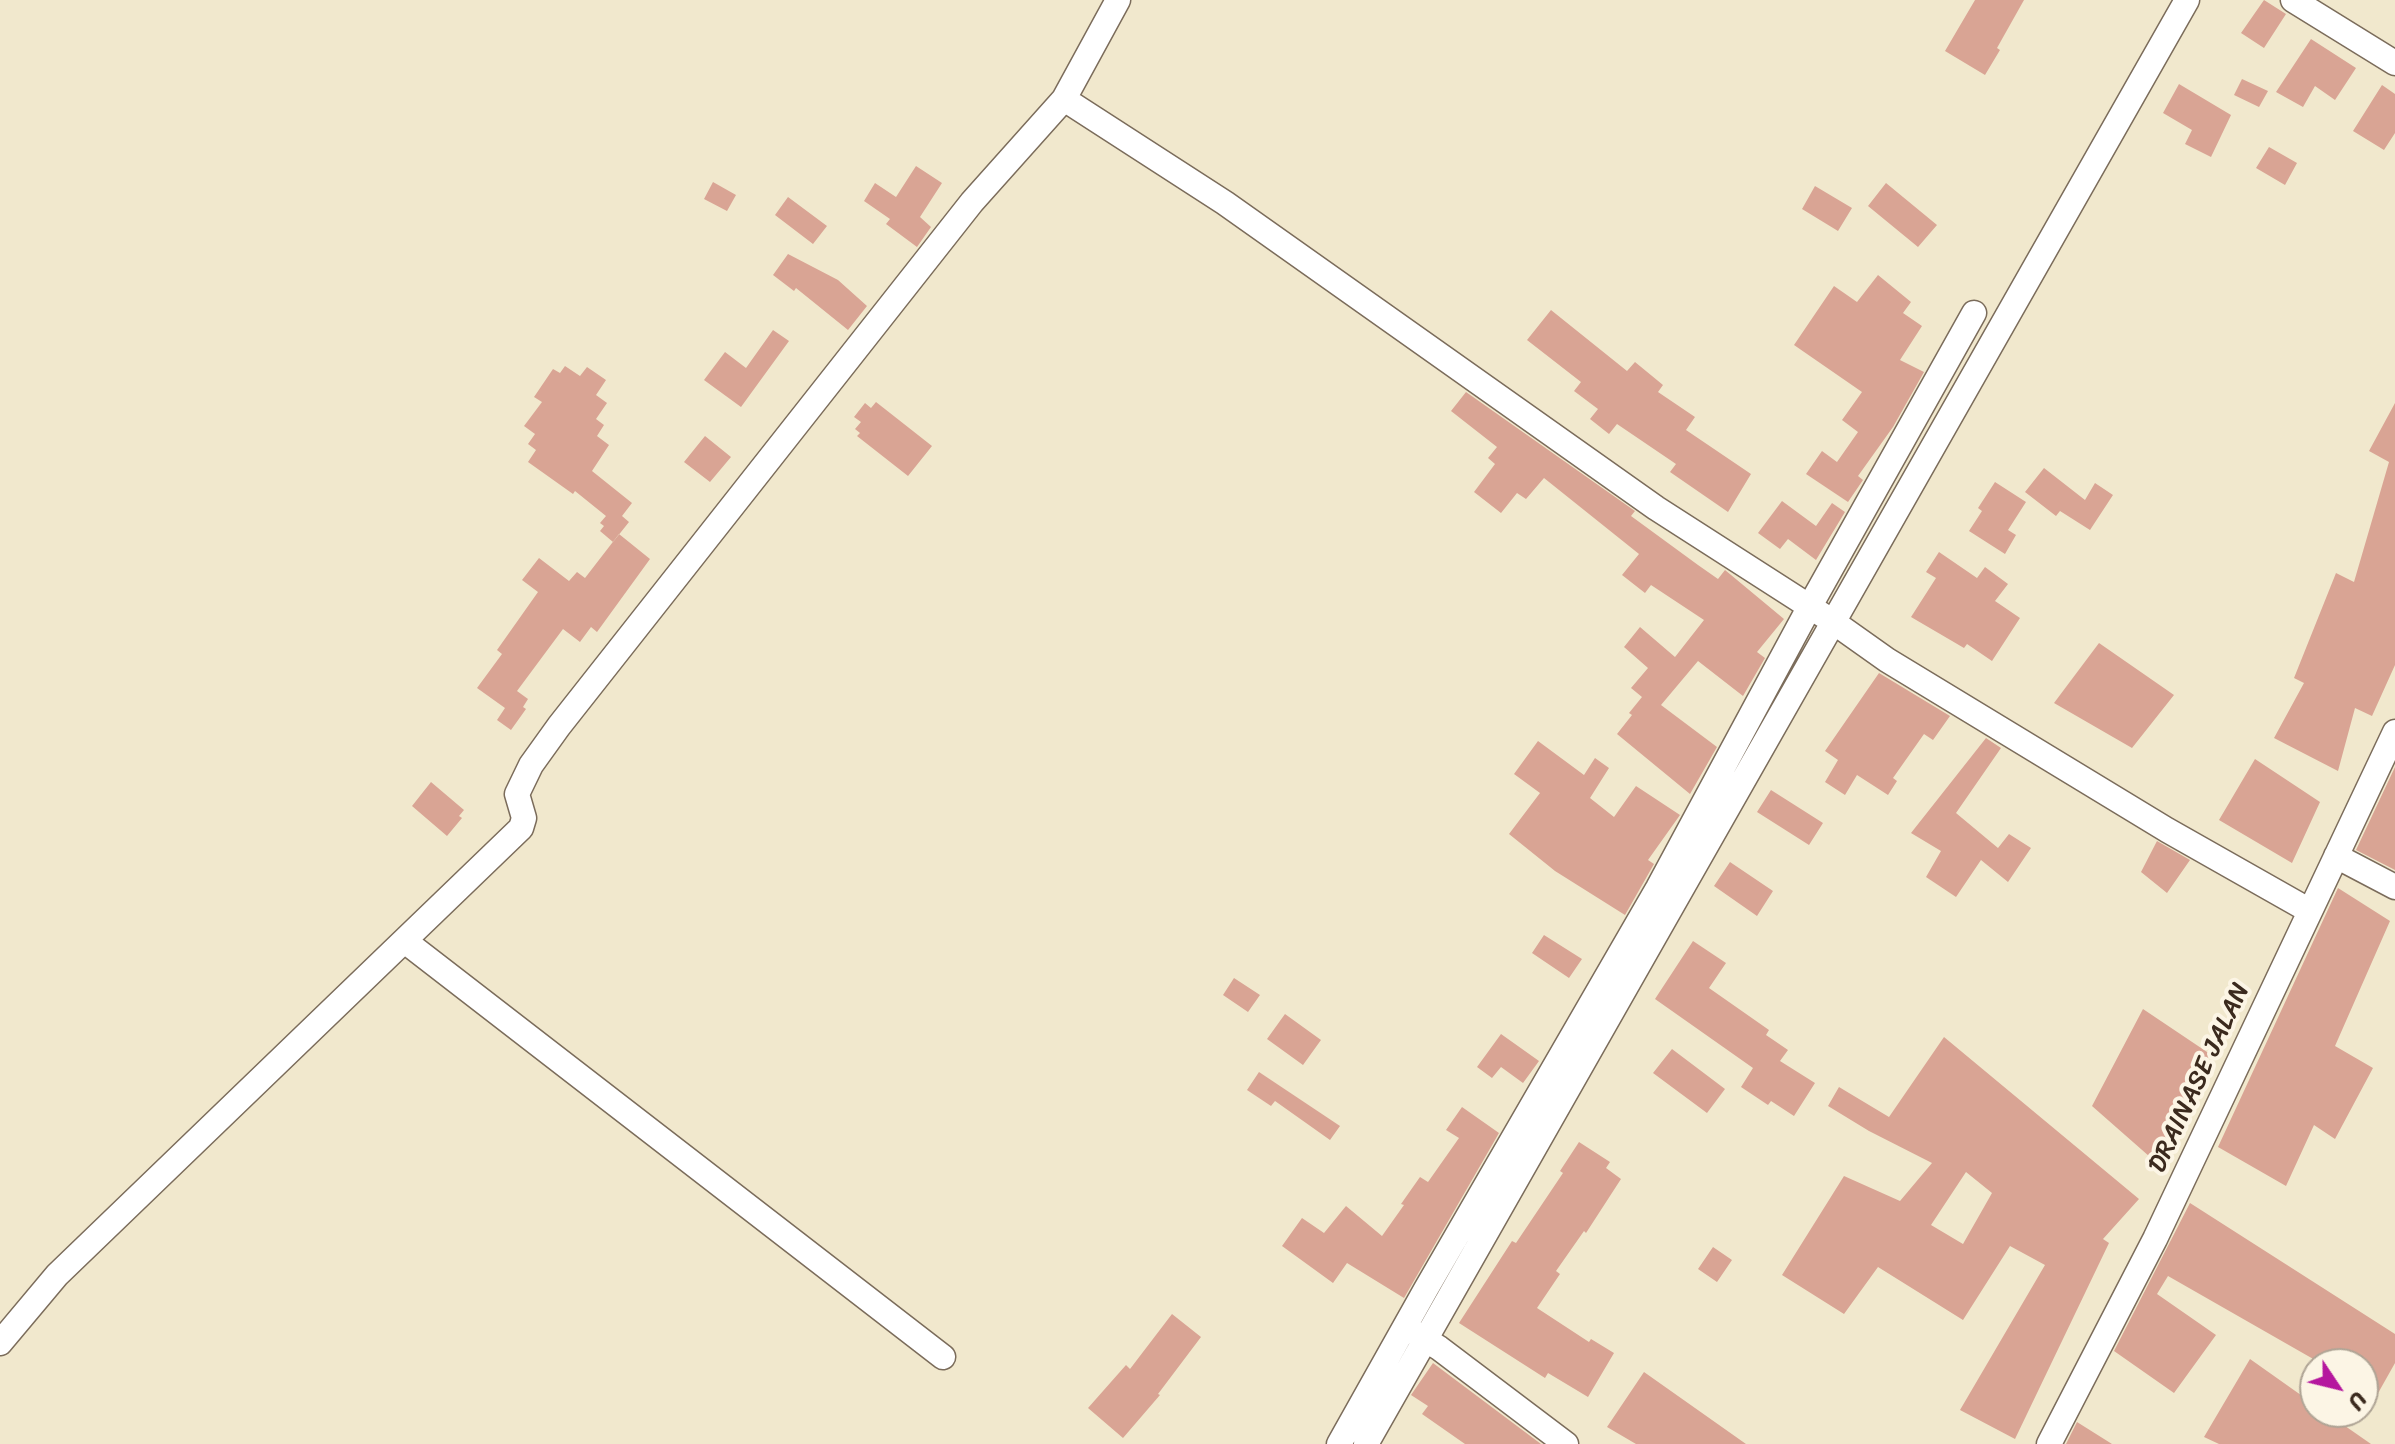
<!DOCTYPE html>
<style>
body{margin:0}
#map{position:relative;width:2395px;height:1444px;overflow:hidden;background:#f1e8cd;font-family:Sriracha,sans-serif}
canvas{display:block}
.north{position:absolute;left:2299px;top:1348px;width:80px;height:80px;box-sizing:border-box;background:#fcf5e5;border:2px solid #afa495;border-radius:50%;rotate:125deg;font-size:22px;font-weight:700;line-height:32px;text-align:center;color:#3b2a1e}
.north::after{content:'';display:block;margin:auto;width:28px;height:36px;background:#b5179e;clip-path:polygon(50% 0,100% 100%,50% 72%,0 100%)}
</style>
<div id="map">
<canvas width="2395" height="1444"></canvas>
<div class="north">U</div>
</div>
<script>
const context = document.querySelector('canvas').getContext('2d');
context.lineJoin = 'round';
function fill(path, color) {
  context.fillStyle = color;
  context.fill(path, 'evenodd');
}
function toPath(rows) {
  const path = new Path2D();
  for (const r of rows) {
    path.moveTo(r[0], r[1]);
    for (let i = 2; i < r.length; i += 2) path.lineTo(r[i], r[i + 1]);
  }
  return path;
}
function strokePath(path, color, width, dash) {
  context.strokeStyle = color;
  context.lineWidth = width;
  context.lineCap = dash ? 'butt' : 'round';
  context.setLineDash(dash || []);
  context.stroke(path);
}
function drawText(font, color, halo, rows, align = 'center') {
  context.font = font + ' Sriracha,sans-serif';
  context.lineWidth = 8;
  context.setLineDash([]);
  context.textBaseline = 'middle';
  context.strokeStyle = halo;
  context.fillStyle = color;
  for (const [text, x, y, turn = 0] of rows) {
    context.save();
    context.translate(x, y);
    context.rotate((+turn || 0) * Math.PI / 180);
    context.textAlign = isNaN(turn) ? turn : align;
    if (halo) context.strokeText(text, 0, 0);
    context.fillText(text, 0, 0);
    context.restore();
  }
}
fill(toPath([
 [1975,0,2024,0,1997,48,2000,50,1985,75,1945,51],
 [2264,0,2286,14,2264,48,2241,33],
 [2311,39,2356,68,2335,100,2315,86,2303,107,2276,92],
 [2242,79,2268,91,2259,107,2234,95],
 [2179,84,2231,115,2211,157,2185,144,2192,130,2163,113],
 [2382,85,2395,94,2395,133,2384,150,2353,131],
 [2269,147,2297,163,2285,185,2256,168],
 [916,166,942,183,920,217,931,227,917,247,886,224,890,219,864,201,875,183,896,197],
 [713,182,736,195,727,211,704,199],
 [1886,183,1937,225,1918,247,1868,206],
 [1815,186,1852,208,1838,231,1802,209],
 [788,197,827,226,813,244,775,215],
 [788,254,838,280,867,306,848,330,796,288,794,291,773,275],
 [1878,275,1911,302,1903,313,1922,326,1900,360,1924,372,1893,427,1858,476,1863,480,1848,502,1806,474,1822,451,1837,462,1858,432,1842,420,1862,392,1794,345,1834,286,1857,302],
 [1551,310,1627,371,1635,362,1663,385,1658,392,1695,417,1686,430,1751,474,1728,512,1670,472,1676,464,1617,424,1609,434,1590,419,1598,409,1574,391,1581,382,1527,340],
 [773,330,789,341,741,407,704,380,725,352,746,368],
 [565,366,580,376,587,367,606,380,596,395,607,403,596,419,604,425,597,436,609,445,592,471,632,503,622,516,629,522,613,542,600,531,604,526,600,523,606,516,575,491,573,494,528,462,536,450,528,444,535,434,524,426,542,402,534,397,553,369,560,373],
 [1466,392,1635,511,1631,516,1698,565,1718,579,1725,570,1784,619,1757,652,1765,658,1743,696,1698,661,1661,705,1717,747,1690,794,1617,734,1632,715,1629,713,1642,697,1631,688,1648,668,1624,647,1640,627,1675,657,1704,620,1651,585,1645,593,1622,575,1639,554,1544,478,1526,499,1517,493,1501,513,1474,492,1495,464,1488,458,1497,447,1451,411],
 [876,402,932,446,908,476,857,436,860,433,855,429,861,422,854,417,865,403,871,408],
 [2395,403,2395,665,2372,716,2355,708,2338,771,2274,738,2304,683,2294,678,2336,573,2354,582,2389,462,2369,451],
 [705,436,731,457,710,482,684,462],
 [2044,468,2085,500,2095,483,2113,495,2090,530,2060,511,2056,516,2025,492],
 [1995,482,2026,502,2008,530,2016,535,2005,554,1969,531,1982,511,1978,508],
 [1782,501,1816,526,1832,503,1845,512,1816,560,1788,539,1780,549,1758,533],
 [619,534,650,559,597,632,591,627,580,642,563,629,517,691,528,699,523,707,526,709,511,730,497,720,505,708,477,688,502,654,497,650,538,592,522,580,539,558,569,581,577,572,585,578],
 [1939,552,1977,578,1985,567,2008,584,1995,601,2020,618,1992,661,1967,644,1964,648,1911,617,1936,578,1926,572],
 [2099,643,2174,695,2132,748,2054,703],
 [1879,673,1950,716,1933,740,1924,734,1893,778,1897,781,1888,795,1857,775,1845,795,1825,782,1838,760,1825,751],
 [1986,738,2001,748,1956,813,1998,848,2009,834,2031,848,2008,882,1981,860,1956,897,1926,877,1941,851,1911,833],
 [1538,741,1584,775,1595,758,1609,768,1590,798,1614,817,1636,786,1680,815,1648,860,1654,864,1625,915,1555,871,1509,834,1540,793,1514,774],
 [2255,759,2320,802,2292,863,2219,820],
 [2395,767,2395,870,2356,850],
 [431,782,464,810,459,816,462,818,447,836,412,806],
 [1771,790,1823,823,1809,845,1757,812],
 [2157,841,2190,860,2167,893,2141,872],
 [1730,862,1773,891,1757,916,1714,886],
 [2338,888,2390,921,2335,1046,2373,1068,2335,1139,2314,1125,2286,1186,2218,1147],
 [1544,935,1582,959,1569,978,1532,953],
 [1693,941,1726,963,1709,988,1769,1030,1766,1035,1788,1050,1780,1061,1815,1083,1794,1116,1771,1101,1768,1105,1741,1087,1753,1068,1655,999],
 [1234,978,1260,995,1248,1012,1223,995],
 [2143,1009,2210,1054,2158,1164,2092,1106],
 [1285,1014,1321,1040,1303,1065,1267,1039],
 [1501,1034,1539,1061,1523,1083,1501,1067,1492,1078,1477,1067],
 [1944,1037,2139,1199,2103,1239,2109,1243,2015,1439,1960,1410,2045,1265,2010,1246,1963,1320,1878,1267,1844,1314,1782,1275,1844,1176,1900,1201,1932,1163,1869,1131,1828,1106,1839,1087,1889,1117],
 [1966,1172,1992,1193,1963,1244,1931,1225],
 [1672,1049,1725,1089,1707,1113,1653,1073],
 [1259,1072,1340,1126,1330,1140,1275,1101,1271,1106,1247,1090],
 [1462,1107,1499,1133,1404,1298,1347,1263,1333,1283,1282,1246,1302,1218,1324,1233,1346,1206,1382,1236,1404,1205,1401,1204,1420,1177,1428,1182,1459,1138,1446,1130],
 [1579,1142,1610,1162,1606,1168,1621,1179,1586,1233,1584,1231,1556,1271,1560,1274,1537,1308,1589,1342,1591,1339,1614,1353,1588,1397,1548,1373,1545,1378,1459,1323,1512,1241,1516,1243,1563,1173,1560,1171],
 [2190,1203,2395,1334,2395,1363,2377,1395,2363,1387,2363,1364,2322,1364,2168,1276,2157,1294,2216,1335,2174,1393,2114,1351],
 [1713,1247,1732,1260,1717,1282,1698,1269],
 [1172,1314,1201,1337,1158,1394,1160,1395,1123,1438,1088,1408,1126,1365,1130,1369],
 [2250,1359,2315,1405,2315,1412,2325,1412,2371,1444,2219,1444,2204,1437],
 [1433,1363,1541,1444,1465,1444,1422,1414,1428,1406,1411,1395],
 [1644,1372,1746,1444,1636,1444,1607,1427],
 [2077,1422,2112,1444,2066,1444]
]), '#d9a494');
const minor = toPath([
 [2293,0,2395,63],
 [1064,99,1225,203,1656,508,1832,621,1887,660,2167,830,2310,911],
 [2336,856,2395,887],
 [406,942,943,1357],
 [1413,1332,1439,1348,1566,1444],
 [0,1343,57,1275,521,828,524,818,517,794,531,765,559,726,972,202,1064,99,1118,0],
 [1339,1444,1426,1289,1658,888,1810,606,1974,313],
 [1366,1444,2187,0],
 [2049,1444,2155,1239,2395,732]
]);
strokePath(minor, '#7b6c5b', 27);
strokePath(minor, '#fff', 24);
drawText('26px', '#3b2a1e', '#fcf5e5', [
 ["DRAINASE JALAN",2200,1078,-65]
]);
</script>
